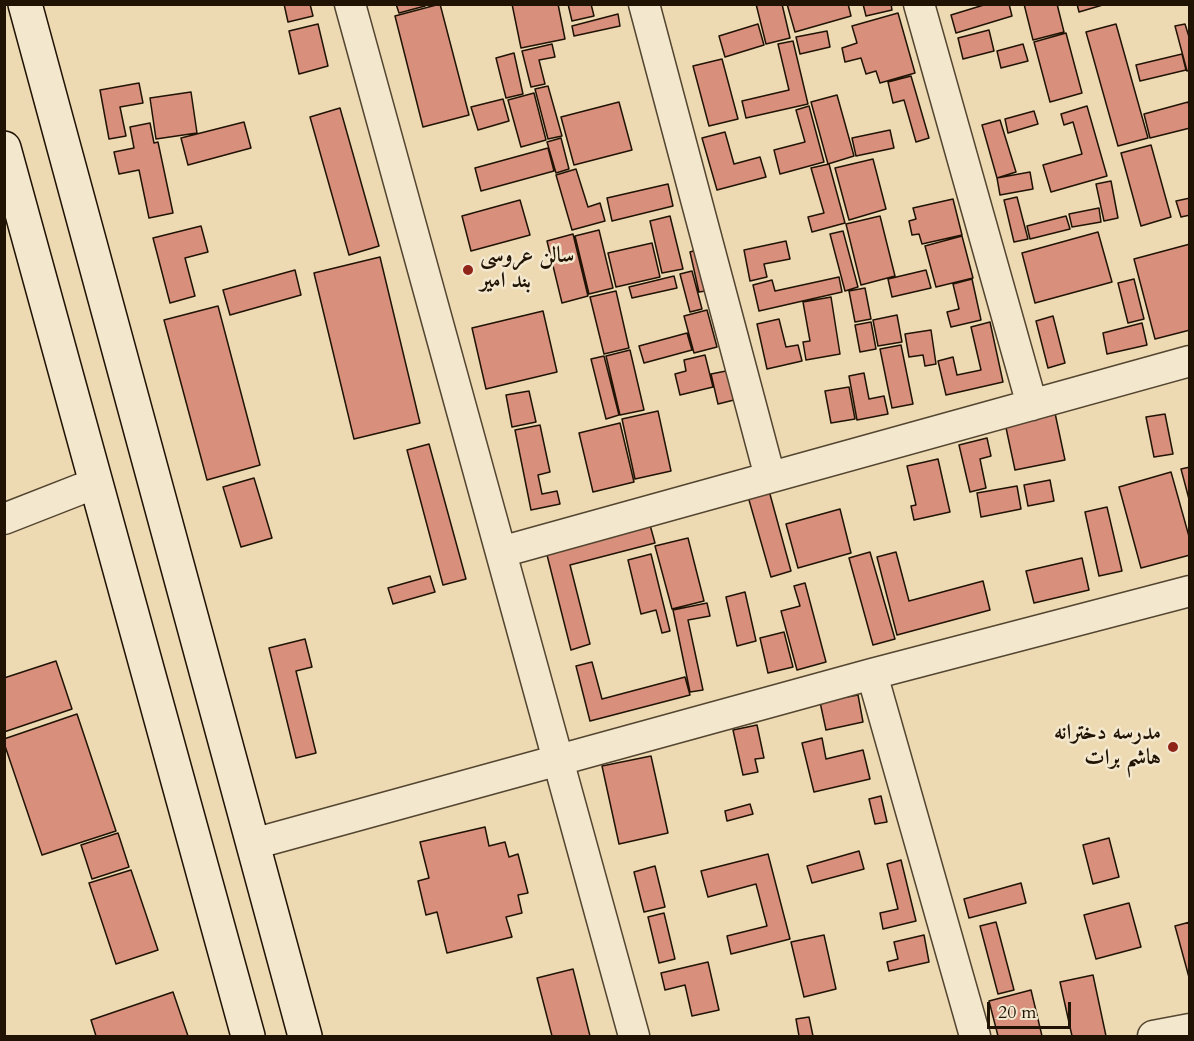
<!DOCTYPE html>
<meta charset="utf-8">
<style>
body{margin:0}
#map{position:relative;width:1194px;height:1041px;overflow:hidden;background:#eddab3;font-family:Cardo,serif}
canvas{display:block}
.frame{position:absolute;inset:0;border:6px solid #201304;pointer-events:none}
.scale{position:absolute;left:987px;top:1002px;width:84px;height:27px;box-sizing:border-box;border:3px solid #201304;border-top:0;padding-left:8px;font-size:18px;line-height:21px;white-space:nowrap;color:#201304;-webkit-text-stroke:4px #f3e7ce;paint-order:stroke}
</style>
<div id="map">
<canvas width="1194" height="1041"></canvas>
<div class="frame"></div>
<div class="scale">20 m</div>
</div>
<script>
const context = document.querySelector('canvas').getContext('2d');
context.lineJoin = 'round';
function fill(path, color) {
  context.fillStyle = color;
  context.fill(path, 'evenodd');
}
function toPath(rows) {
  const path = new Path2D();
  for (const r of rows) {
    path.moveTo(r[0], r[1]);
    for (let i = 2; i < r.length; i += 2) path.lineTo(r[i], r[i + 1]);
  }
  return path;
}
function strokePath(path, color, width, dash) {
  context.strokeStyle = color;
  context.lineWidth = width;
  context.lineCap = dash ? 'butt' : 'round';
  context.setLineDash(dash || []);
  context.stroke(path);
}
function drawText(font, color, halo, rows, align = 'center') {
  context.font = font + ' Cardo,Amiri,serif';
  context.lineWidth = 5;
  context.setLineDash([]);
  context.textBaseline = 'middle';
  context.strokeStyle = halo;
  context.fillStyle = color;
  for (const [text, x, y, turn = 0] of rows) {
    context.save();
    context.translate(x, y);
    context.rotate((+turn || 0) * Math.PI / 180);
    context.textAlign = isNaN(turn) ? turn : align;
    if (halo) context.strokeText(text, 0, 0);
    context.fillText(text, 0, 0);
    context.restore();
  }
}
const building = toPath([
 [284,4,310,4,313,16,288,22,284,4],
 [396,4,424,4,425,6,399,13,396,4],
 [440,4,469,115,423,127,395,16,440,4],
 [512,4,558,4,565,39,521,48,512,4],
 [568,4,591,4,594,16,572,21,568,4],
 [756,4,782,4,790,38,766,44,756,4],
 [787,4,848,4,851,16,795,32,787,4],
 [863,4,891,4,892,10,866,16,863,4],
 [987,4,1009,4,1012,16,956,33,951,15,987,4],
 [1024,4,1057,4,1064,32,1033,40,1024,4],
 [1077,4,1106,4,1079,12,1077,4],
 [898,13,915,73,880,83,876,71,866,74,861,58,845,62,842,48,857,43,852,26,898,13],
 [618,14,620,26,574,36,572,26,618,14],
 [318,24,328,66,299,74,289,31,318,24],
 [758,24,764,45,725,57,719,36,758,24],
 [1116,24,1148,138,1118,146,1086,32,1116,24],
 [1185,24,1190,40,1190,70,1187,71,1175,26,1185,24],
 [989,30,994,51,963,59,958,38,989,30],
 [827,31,830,47,800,54,796,37,827,31],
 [1066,33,1082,93,1050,102,1034,42,1066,33],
 [793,41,808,104,746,118,742,101,789,90,778,44,793,41],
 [552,44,555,57,539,60,545,84,531,87,522,51,552,44],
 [1023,44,1028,61,1001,68,997,51,1023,44],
 [514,53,523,94,506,98,496,58,514,53],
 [1182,54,1186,70,1140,81,1136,65,1182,54],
 [722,59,738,119,709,126,693,66,722,59],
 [911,76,929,138,916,142,904,100,893,103,888,82,911,76],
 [139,83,143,103,120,107,126,136,109,139,100,90,139,83],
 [548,86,562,136,548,139,535,89,548,86],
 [191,92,197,133,156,139,150,98,191,92],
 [534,93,546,140,521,147,508,100,534,93],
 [837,95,854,156,828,164,811,102,837,95],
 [503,99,509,121,478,130,471,107,503,99],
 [619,102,632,150,574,165,561,117,619,102],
 [1188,102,1190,109,1190,128,1150,138,1144,114,1188,102],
 [809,106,824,162,780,174,774,150,805,142,796,110,809,106],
 [1087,106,1107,176,1051,192,1043,165,1082,154,1073,122,1064,125,1061,114,1087,106],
 [340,108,379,246,349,255,310,117,340,108],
 [1034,111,1038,124,1008,133,1005,119,1034,111],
 [1000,120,1016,172,997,178,982,125,1000,120],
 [244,122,251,148,188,165,181,138,244,122],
 [150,123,154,143,158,142,173,213,149,218,139,170,119,174,114,152,134,148,130,127,150,123],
 [890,130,894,148,856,156,852,138,890,130],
 [725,132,734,164,760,157,766,177,717,190,702,138,725,132],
 [561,138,569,169,556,173,547,142,561,138],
 [1151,145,1171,217,1141,226,1121,153,1151,145],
 [548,148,554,171,481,191,475,168,548,148],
 [873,159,886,209,849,220,835,168,873,159],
 [829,164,845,223,812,232,808,217,824,213,811,168,829,164],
 [576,169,588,207,600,203,605,221,572,230,556,175,576,169],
 [1030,172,1033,189,1000,195,997,178,1030,172],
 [1111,181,1118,218,1104,221,1096,184,1111,181],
 [668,184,673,206,612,221,607,198,668,184],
 [1017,197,1028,239,1014,242,1004,200,1017,197],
 [1190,198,1190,215,1181,217,1176,201,1190,198],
 [953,199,962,235,922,244,919,234,912,235,909,221,916,219,913,208,953,199],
 [520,200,530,235,471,251,462,216,520,200],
 [1099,208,1101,222,1072,227,1069,214,1099,208],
 [670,216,683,269,662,273,650,221,670,216],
 [880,216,895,276,861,285,846,224,880,216],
 [1066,216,1070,229,1030,239,1027,226,1066,216],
 [201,226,208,252,185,258,195,296,170,303,153,238,201,226],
 [599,230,613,288,589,294,575,236,599,230],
 [843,231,858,287,845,291,830,234,843,231],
 [1098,232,1112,282,1035,303,1022,253,1098,232],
 [573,234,588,296,562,303,547,241,573,234],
 [962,236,973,278,936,287,925,246,962,236],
 [786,241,790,259,764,264,767,277,750,281,744,250,786,241],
 [652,243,660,277,616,287,608,253,652,243],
 [1190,244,1190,330,1155,339,1134,259,1190,244],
 [703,248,712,290,699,292,690,252,703,248],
 [380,257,420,423,354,439,314,273,380,257],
 [295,270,301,295,230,315,223,290,295,270],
 [926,270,931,288,892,297,888,279,926,270],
 [692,271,702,309,690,312,680,274,692,271],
 [674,276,677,288,632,298,629,287,674,276],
 [839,277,842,292,759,311,753,285,772,280,775,291,839,277],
 [972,279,981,320,951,327,947,312,959,309,953,284,972,279],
 [1134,279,1144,319,1128,323,1118,283,1134,279],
 [865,288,871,319,855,322,849,291,865,288],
 [616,291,629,348,604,354,590,297,616,291],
 [831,297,840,354,806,360,803,342,810,341,803,302,831,297],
 [218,306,260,465,207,480,164,320,218,306],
 [707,310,717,347,694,353,684,316,707,310],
 [543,311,557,372,486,389,472,328,543,311],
 [897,315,902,342,878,346,873,320,897,315],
 [1053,316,1065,363,1048,368,1036,321,1053,316],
 [779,319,786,347,798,345,802,361,767,369,757,324,779,319],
 [871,322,876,349,860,352,855,325,871,322],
 [990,322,1003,382,946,395,938,361,953,357,957,375,981,370,971,327,990,322],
 [1142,323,1147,345,1107,354,1103,333,1142,323],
 [931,330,936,364,925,366,923,355,909,357,905,334,931,330],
 [687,333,692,350,644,363,639,346,687,333],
 [901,345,913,404,892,408,880,349,901,345],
 [630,350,644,410,620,415,606,356,630,350],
 [705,355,713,387,680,395,675,374,686,371,684,360,705,355],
 [604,356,619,415,606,419,591,359,604,356],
 [731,370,738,399,718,404,711,374,731,370],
 [864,373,869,399,884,396,888,414,857,420,849,376,864,373],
 [849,387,855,419,831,423,825,391,849,387],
 [529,391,536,422,512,427,506,395,529,391],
 [658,411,671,471,635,479,622,419,658,411],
 [1055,413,1065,460,1015,470,1005,423,1055,413],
 [1165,414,1173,454,1154,457,1146,417,1165,414],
 [620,423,634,482,593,492,579,433,620,423],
 [540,425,550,472,538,475,542,494,557,491,560,504,531,510,515,430,540,425],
 [987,438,991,456,980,459,986,488,970,492,959,445,987,438],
 [429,444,466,579,443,585,407,450,429,444],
 [938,459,950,512,914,520,911,506,916,505,907,466,938,459],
 [1190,467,1190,503,1181,469,1190,467],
 [1171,472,1190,540,1190,555,1141,568,1119,487,1171,472],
 [254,478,272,538,241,547,223,487,254,478],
 [1050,480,1054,501,1028,506,1024,485,1050,480],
 [1017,486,1021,509,981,517,977,493,1017,486],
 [768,487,791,571,771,577,747,493,768,487],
 [1107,507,1122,571,1099,576,1085,512,1107,507],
 [840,509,851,553,798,568,786,524,840,509],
 [650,525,655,543,570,565,590,644,571,650,546,551,650,525],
 [688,538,704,601,672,609,655,546,688,538],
 [870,552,895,639,873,645,849,558,870,552],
 [896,552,909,601,983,581,990,610,897,635,877,557,896,552],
 [651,554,670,631,662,633,656,610,641,614,628,560,651,554],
 [1082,558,1089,590,1034,603,1026,571,1082,558],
 [430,576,435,592,393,604,388,588,430,576],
 [805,583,826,662,797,670,781,611,800,606,794,586,805,583],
 [745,592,756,641,737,646,726,597,745,592],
 [707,603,710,616,688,620,703,690,690,692,673,610,707,603],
 [784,632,793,667,768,673,760,638,784,632],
 [305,639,312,667,296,671,316,753,296,758,269,648,305,639],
 [56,661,72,709,4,732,4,678,56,661],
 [592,662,602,699,685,677,690,695,590,721,576,666,592,662],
 [858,695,863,722,826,730,820,702,858,695],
 [77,714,116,831,42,855,4,743,4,739,77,714],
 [757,725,764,758,755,759,758,772,743,775,733,730,757,725],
 [822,738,826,759,863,750,870,779,814,792,802,743,822,738],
 [651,756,668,833,619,844,602,766,651,756],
 [881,796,887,822,875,824,869,799,881,796],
 [750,804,753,814,727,821,725,811,750,804],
 [485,827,489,846,505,842,509,857,518,854,528,893,518,895,522,913,506,917,512,937,447,953,437,912,426,915,418,881,429,878,420,842,485,827],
 [118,833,129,867,92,879,81,845,118,833],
 [1109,838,1119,877,1093,884,1083,845,1109,838],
 [859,851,864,869,812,883,807,866,859,851],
 [768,854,790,939,731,954,727,936,767,926,756,884,708,897,701,871,768,854],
 [901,860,916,921,883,929,880,913,898,909,887,864,901,860],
 [655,866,665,907,644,912,634,872,655,866],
 [131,870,158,950,116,964,89,883,131,870],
 [1021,883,1026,903,969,918,964,899,1021,883],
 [1129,903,1141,947,1096,959,1084,915,1129,903],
 [664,913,675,959,659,963,648,917,664,913],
 [996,922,1014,990,998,994,980,926,996,922],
 [1190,922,1190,981,1175,926,1190,922],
 [824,935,836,989,804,997,791,942,824,935],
 [924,935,929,962,889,971,887,962,898,959,894,942,924,935],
 [708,962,719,1010,692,1016,685,985,665,990,661,973,708,962],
 [573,969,590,1036,552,1036,537,978,573,969],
 [1093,975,1106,1036,1072,1036,1060,982,1093,975],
 [1031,990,1042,1036,998,1036,989,1001,1031,990],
 [173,992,188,1036,96,1036,91,1020,173,992],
 [809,1017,813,1036,799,1036,796,1019,809,1017]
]);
fill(building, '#d8907d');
strokePath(building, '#201304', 1.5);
const minor = toPath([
 [350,4,634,1036],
 [644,4,770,477],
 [919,4,1032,405],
 [4,519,96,483],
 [501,552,1190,361],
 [872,674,975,1036],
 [253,844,872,674,1190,591],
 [1153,1036,1190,1029]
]);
const secondary = toPath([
 [25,4,305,1036],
 [4,148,248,1036]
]);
strokePath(minor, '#534530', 33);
strokePath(secondary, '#201304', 36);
strokePath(minor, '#f3e7ce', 30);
strokePath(secondary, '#f3e7ce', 33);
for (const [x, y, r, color] of [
 [468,270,6,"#8f2418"],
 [1173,747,6,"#8f2418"]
]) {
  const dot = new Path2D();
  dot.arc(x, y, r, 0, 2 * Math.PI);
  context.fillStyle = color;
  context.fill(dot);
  strokePath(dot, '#f3e7ce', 2);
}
drawText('bold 22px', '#201304', '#f3e7ce', [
 ["سالن عروسی",480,257],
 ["بند امیر",480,282],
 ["مدرسه دخترانه",1161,734,"right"],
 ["هاشم برات",1161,759,"right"]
], 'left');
</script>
